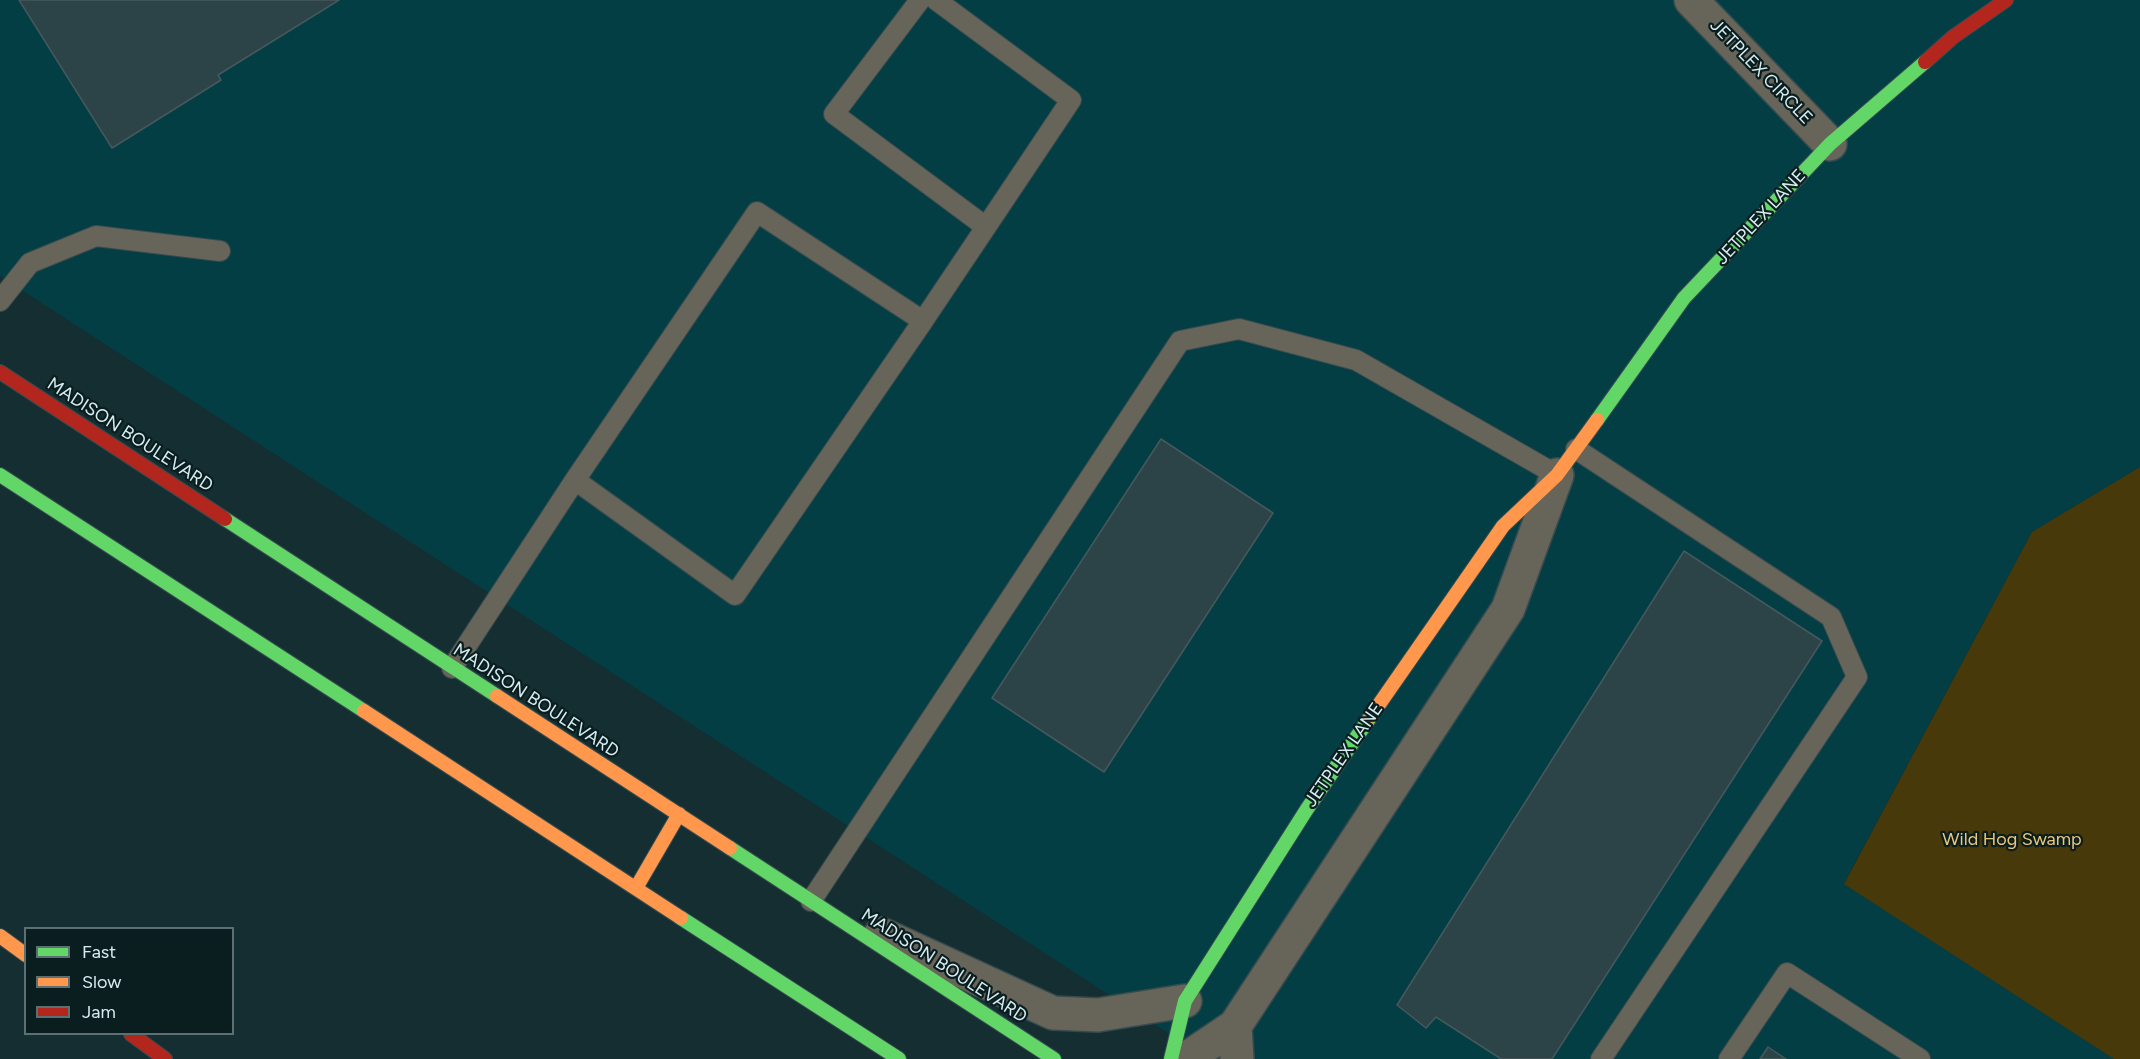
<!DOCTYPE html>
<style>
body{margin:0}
#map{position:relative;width:2140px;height:1059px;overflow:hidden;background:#142e32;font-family:Figtree,sans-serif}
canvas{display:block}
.legend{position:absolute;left:24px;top:927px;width:210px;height:108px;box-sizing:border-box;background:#0a1d1f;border:2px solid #5c7073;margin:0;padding:8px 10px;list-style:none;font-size:18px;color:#d6edf1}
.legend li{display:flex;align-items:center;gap:12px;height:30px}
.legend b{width:30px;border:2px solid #5c7073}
</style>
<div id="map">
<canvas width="2140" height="1059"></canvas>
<ul class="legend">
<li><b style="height:8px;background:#63d668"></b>Fast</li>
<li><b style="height:8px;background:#ff974d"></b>Slow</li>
<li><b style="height:8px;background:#b3261e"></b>Jam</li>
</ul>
</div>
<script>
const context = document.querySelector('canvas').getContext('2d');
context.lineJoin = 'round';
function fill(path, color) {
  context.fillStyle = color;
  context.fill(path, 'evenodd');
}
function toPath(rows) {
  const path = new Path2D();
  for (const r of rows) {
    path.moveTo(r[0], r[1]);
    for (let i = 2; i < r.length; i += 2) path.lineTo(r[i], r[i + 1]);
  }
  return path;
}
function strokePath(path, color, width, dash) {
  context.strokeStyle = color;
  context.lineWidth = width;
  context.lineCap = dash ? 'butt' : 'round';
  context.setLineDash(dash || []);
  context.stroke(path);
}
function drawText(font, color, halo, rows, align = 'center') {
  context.font = font + ' Figtree,sans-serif';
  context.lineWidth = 4.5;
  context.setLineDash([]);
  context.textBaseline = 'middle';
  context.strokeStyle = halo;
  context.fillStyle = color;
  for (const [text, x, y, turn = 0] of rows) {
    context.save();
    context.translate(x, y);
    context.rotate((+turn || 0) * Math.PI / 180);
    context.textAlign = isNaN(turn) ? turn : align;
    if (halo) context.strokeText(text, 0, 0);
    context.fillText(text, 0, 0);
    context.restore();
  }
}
fill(toPath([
 [0,0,2140,0,2140,467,2032,532,1844,883,2114,1059,1208,1059,0,276]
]), '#033e45');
fill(toPath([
 [2140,467,2140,1059,2114,1059,1844,884,2032,532]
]), '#48390a');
const building = toPath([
 [19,0,339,0,218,75,221,80,112,148,19,0],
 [1161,439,1273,513,1104,772,992,698,1161,439],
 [1684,551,1822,641,1552,1059,1501,1059,1436,1017,1426,1028,1397,1005,1684,551],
 [1768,1047,1786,1059,1760,1059,1768,1047]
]);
fill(building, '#2c4347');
strokePath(building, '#45595c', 1.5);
const lane = toPath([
 [920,0,834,114,986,227,1071,100,936,0],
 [0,301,30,263,96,236,220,251],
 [1576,449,1831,617,1857,677,1601,1059],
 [575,480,735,595,923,321],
 [452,668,575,480,757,212,923,321,986,227],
 [811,901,1180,341,1239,329,1356,360,1557,475],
 [1729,1059,1787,973,1920,1059]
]);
const street = toPath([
 [1691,0,1830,144],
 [881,934,1053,1013,1098,1015,1185,1001],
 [1235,1026,1237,1059],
 [1186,1059,1235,1026,1508,609,1557,475]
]);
const fast = toPath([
 [1597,420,1684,298,1830,144,1925,62],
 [0,475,364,711],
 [225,519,497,696],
 [730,848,1054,1059],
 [681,918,899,1059],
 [1171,1059,1185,1001,1307,809,1371,716]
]);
const slow = toPath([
 [497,696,730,848],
 [364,711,681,918],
 [1371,716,1503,526,1557,475,1597,420],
 [636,888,679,814],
 [0,936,26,955]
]);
const jam = toPath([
 [1925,62,1953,37,2006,0],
 [0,372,225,519],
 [131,1034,165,1059]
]);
strokePath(lane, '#364b4e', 22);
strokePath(street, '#364b4e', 36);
strokePath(fast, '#364b4e', 16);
strokePath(slow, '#364b4e', 16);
strokePath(jam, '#364b4e', 16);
strokePath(lane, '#676459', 20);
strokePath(street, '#676459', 33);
strokePath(fast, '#63d668', 14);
strokePath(slow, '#ff974d', 14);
strokePath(jam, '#b3261e', 14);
drawText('18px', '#d6edf1', '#0a1d1f', [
 ["JETPLEX CIRCLE",1761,72,46],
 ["JETPLEX LANE",1761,217,-47],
 ["MADISON BOULEVARD",130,435,33],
 ["MADISON BOULEVARD",536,701,33],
 ["JETPLEX LANE",1344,755,-55],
 ["MADISON BOULEVARD",944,966,33]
]);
drawText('18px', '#edc778', '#0a1d1f', [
 ["Wild Hog Swamp",2012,840]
]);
</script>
